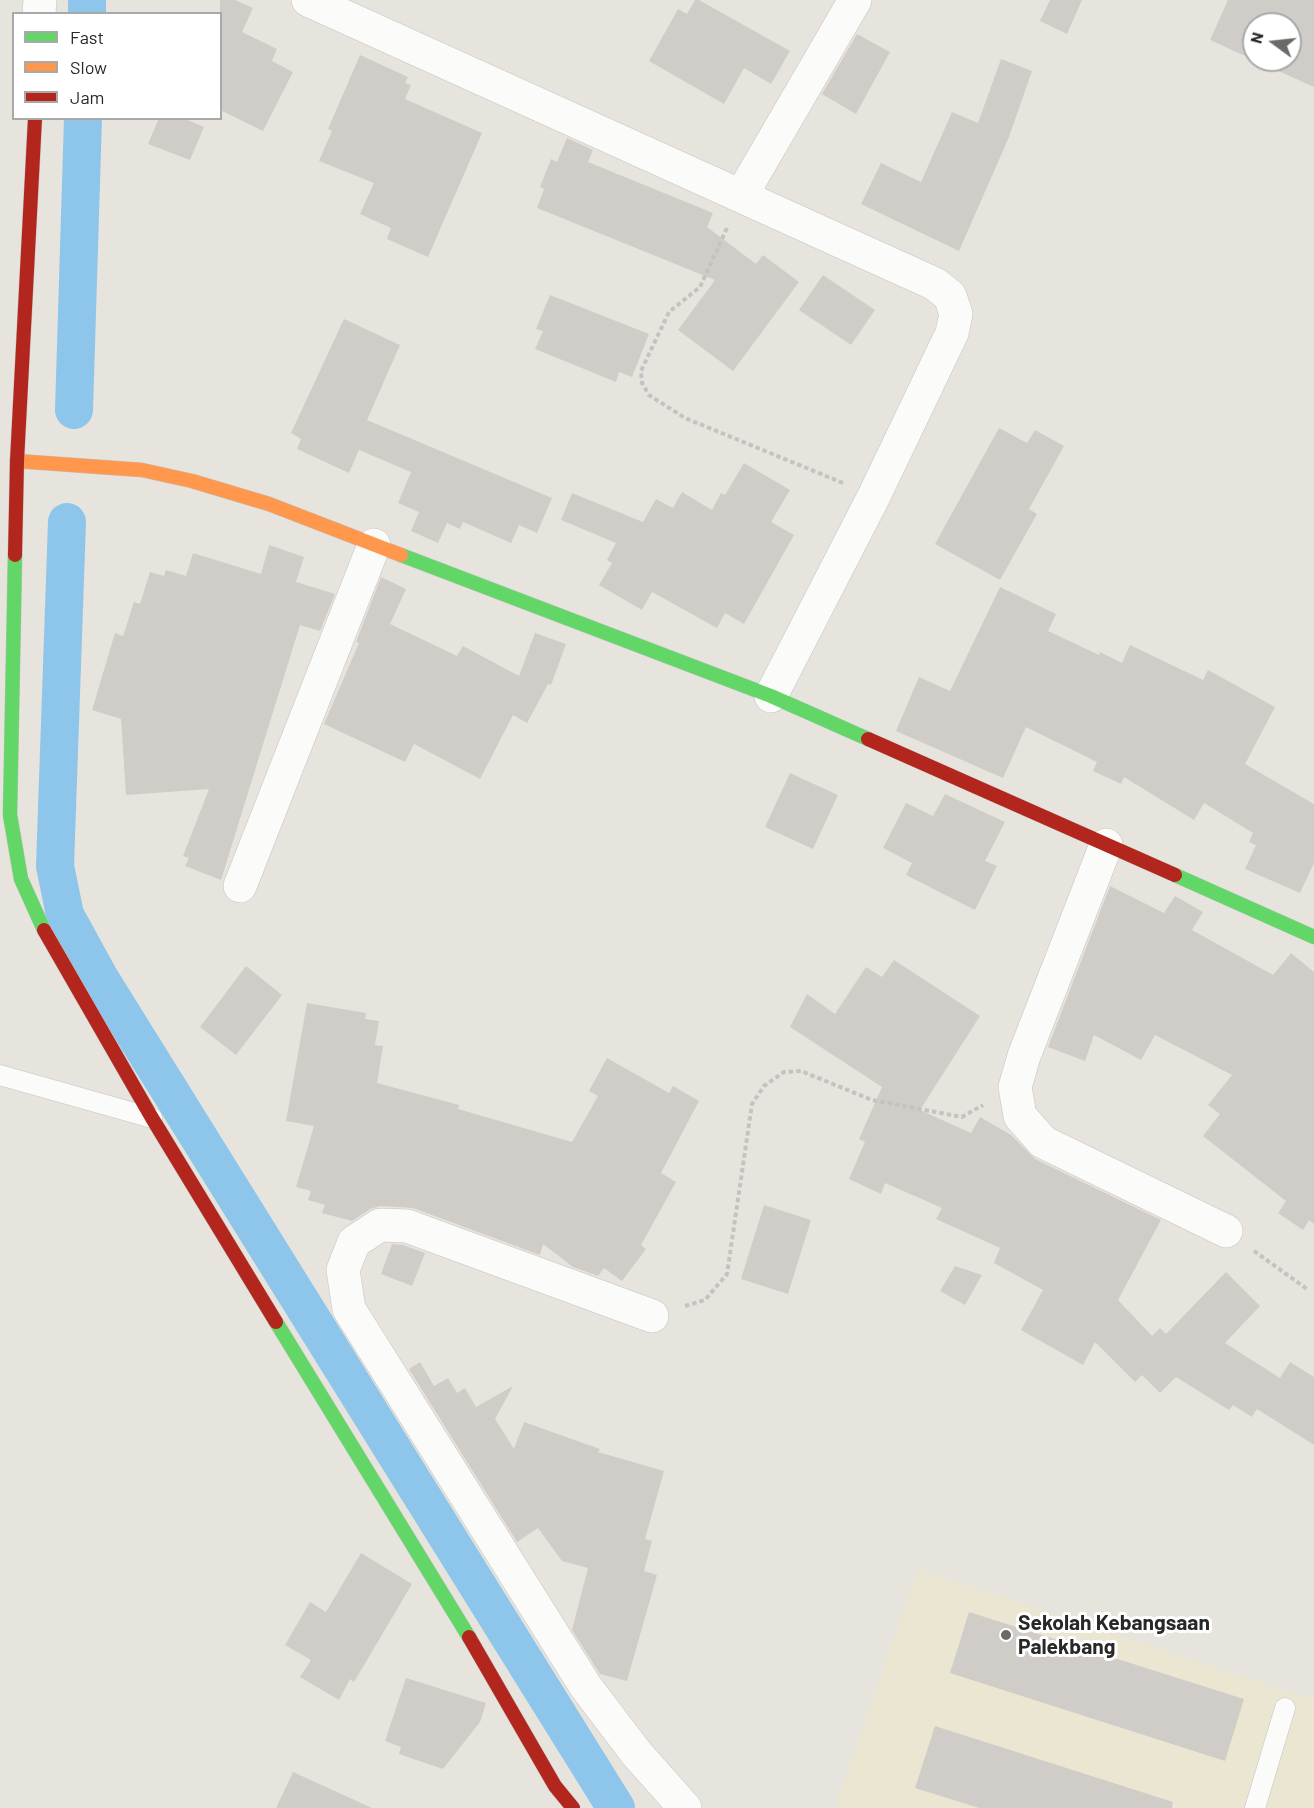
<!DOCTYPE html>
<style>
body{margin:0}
#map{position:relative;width:1314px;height:1808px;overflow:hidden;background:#e7e4dd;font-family:Barlow,sans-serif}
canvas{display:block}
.legend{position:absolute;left:12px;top:12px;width:210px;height:108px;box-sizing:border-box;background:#fff;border:2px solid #a9a9a9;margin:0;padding:8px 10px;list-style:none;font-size:18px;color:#282828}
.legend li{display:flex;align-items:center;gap:12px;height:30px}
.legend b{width:30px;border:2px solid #a9a9a9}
.north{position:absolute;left:1242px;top:12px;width:60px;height:60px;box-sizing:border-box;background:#fff;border:2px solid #a9a9a9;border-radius:50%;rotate:285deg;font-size:16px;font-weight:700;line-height:24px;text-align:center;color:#282828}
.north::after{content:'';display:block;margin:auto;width:21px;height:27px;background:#6b6a67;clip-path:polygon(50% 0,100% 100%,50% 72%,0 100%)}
</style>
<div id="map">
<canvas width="1314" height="1808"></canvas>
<ul class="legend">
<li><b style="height:8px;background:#63d668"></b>Fast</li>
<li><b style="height:8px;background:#ff974d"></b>Slow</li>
<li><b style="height:8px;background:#b3261e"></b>Jam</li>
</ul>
<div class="north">N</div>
</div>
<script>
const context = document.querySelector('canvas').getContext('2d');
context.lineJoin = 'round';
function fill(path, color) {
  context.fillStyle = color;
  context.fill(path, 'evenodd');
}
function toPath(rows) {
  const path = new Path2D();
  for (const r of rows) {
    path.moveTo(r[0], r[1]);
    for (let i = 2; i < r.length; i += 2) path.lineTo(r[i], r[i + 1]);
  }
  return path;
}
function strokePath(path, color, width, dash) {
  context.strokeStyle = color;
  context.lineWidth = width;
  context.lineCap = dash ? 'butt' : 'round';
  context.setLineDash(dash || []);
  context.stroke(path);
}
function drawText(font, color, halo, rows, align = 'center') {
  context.font = font + ' Barlow,sans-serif';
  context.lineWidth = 6;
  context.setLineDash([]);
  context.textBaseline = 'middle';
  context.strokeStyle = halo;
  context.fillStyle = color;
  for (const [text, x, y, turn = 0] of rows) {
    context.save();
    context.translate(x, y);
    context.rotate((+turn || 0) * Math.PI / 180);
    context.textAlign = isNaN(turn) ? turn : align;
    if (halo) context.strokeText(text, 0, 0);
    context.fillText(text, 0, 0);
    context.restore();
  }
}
fill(toPath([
 [918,1569,1314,1700,1314,1808,835,1808]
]), '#ebe6d1');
strokePath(toPath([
 [87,14,87,0],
 [74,410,83,118],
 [67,522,55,866,65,915,99,977,616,1808]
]), '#8ec6eb', 38);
fill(toPath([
 [220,0,235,0,253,8,242,32,277,49,272,61,293,72,263,131,220,110],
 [695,0,699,0,790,51,771,84,744,68,724,104,649,61,678,9,687,14],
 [1050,0,1082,0,1067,34,1040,21],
 [1228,0,1314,0,1314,87,1254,60,1290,60,1290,24,1254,24,1254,60,1210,40],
 [857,34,890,52,856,114,822,94],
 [360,55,408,77,405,83,411,85,405,99,482,133,428,257,387,239,391,228,360,214,374,183,319,161,332,131,328,129],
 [1001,59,1032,71,1009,137,959,251,861,204,881,163,921,182,952,112,978,123],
 [159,118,183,118,204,127,190,160,148,144],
 [567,138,593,150,588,162,713,213,707,227,756,264,763,255,799,282,733,371,678,330,715,280,537,208,544,189,540,187,551,159,557,162],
 [823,275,875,310,851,345,799,310],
 [550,295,649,334,632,377,619,372,616,382,535,349,543,331,536,329],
 [344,319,400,345,367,420,552,498,537,533,519,525,511,543,463,522,460,529,447,523,438,543,411,531,419,512,398,503,411,472,359,450,349,473,297,449,301,439,291,433],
 [999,428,1027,443,1035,430,1064,446,1029,509,1037,514,1000,580,935,544],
 [744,463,790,490,771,522,794,535,744,624,725,613,717,628,652,592,642,610,599,585,612,563,607,560,616,543,561,520,572,493,643,522,656,499,673,508,682,492,712,510,721,493,725,495],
 [269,545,304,557,296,582,335,594,320,631,300,625,221,880,185,866,189,858,183,856,209,789,126,795,121,719,92,710,115,633,123,636,134,602,140,604,150,572,164,576,166,570,186,576,193,553,261,574],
 [381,577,406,589,390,624,457,656,463,646,519,676,535,633,566,644,551,685,548,684,527,723,513,715,480,779,414,744,405,762,324,724,359,643,356,642],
 [1000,587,1056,614,1048,631,1099,655,1100,652,1122,663,1130,645,1203,680,1208,670,1275,707,1245,764,1314,804,1314,863,1300,893,1245,869,1256,845,1249,842,1253,833,1204,803,1194,820,1124,777,1121,784,1093,771,1097,762,1026,727,1003,778,896,731,919,677,950,691],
 [790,773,838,795,813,849,765,827],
 [945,794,1005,822,985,861,997,866,975,910,906,875,912,863,883,848,906,803,933,816],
 [1110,886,1164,913,1175,896,1203,912,1192,930,1273,975,1291,953,1314,972,1314,1224,1309,1220,1303,1230,1278,1213,1286,1201,1203,1136,1220,1114,1208,1105,1232,1075,1155,1035,1141,1060,1094,1035,1085,1061,1048,1047],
 [894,960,980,1016,920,1110,971,1133,980,1117,1011,1135,1035,1159,1161,1220,1118,1300,1152,1336,1160,1328,1166,1334,1226,1272,1260,1306,1225,1343,1280,1378,1290,1362,1314,1377,1314,1445,1257,1409,1252,1417,1233,1405,1229,1410,1176,1377,1160,1393,1142,1375,1135,1382,1095,1342,1083,1365,1021,1330,1043,1290,994,1263,1000,1248,936,1219,942,1208,885,1183,881,1194,849,1179,865,1142,859,1139,882,1087,790,1027,807,994,835,1014,866,967,882,977],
 [246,966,282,995,236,1055,200,1027],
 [307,1003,366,1013,365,1019,379,1021,375,1045,383,1046,377,1083,459,1105,458,1109,572,1142,598,1096,589,1091,607,1058,669,1093,673,1086,699,1101,661,1173,676,1182,641,1245,646,1249,622,1281,604,1268,598,1276,573,1267,543,1244,540,1255,413,1208,380,1206,370,1209,352,1221,322,1213,325,1205,308,1200,311,1191,296,1187,314,1126,286,1121],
 [764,1205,811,1220,788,1294,741,1279],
 [392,1244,403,1245,425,1253,412,1286,381,1274],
 [955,1266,982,1275,965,1305,940,1291],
 [420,1362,434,1386,448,1378,457,1393,465,1388,476,1407,513,1386,495,1419,514,1449,524,1422,600,1449,598,1452,664,1471,645,1539,652,1541,644,1571,657,1575,627,1681,600,1674,572,1630,588,1568,562,1561,538,1528,517,1542,409,1369],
 [361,1553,412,1584,354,1682,350,1679,339,1700,300,1677,311,1660,285,1645,310,1602,326,1612],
 [969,1612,1244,1699,1225,1761,950,1673],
 [406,1678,486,1703,480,1722,443,1769,399,1754,401,1747,385,1741],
 [935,1726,1173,1802,1172,1808,979,1808,915,1788],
 [293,1772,372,1808,276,1808]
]), '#d0cdc8');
const lane = toPath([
 [0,1075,152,1118],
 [1255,1808,1285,1708]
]);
const street = toPath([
 [308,0,935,284,950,296,956,314,952,333,874,496,771,696],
 [39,14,40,0],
 [741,196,855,0],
 [1106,845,1024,1056,1015,1087,1020,1116,1043,1142,1226,1231],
 [240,886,374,545],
 [652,1316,407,1226,380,1225,354,1242,343,1270,349,1309,586,1687,637,1754,685,1808]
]);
const fast = toPath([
 [15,555,10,815,21,879,44,930],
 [401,555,771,696,868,739],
 [1175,875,1314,937],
 [276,1322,469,1637]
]);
const slow = toPath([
 [17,461,142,470,192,481,269,504,401,555]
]);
const jam = toPath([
 [15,555,17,461,35,118],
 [868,739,1175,875],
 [44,930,152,1118,276,1322],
 [469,1637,555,1786,573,1808]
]);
strokePath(lane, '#c4c3c3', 21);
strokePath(street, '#c4c3c3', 34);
strokePath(fast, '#c4c3c3', 15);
strokePath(slow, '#c4c3c3', 15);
strokePath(jam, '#c4c3c3', 15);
strokePath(toPath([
 [727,228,700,287,669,312,641,371,642,383,649,395,685,418,843,483],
 [1254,1251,1307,1289],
 [685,1306,705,1300,727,1274,752,1104,764,1086,784,1072,801,1071,872,1100,962,1117,983,1105]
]), '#c4c3c3', 4, [4.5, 3]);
strokePath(lane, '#fbfbfa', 20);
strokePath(street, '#fbfbfa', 33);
strokePath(fast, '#63d668', 14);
strokePath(slow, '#ff974d', 14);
strokePath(jam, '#b3261e', 14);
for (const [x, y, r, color] of [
 [1006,1635,6,"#6b6a67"]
]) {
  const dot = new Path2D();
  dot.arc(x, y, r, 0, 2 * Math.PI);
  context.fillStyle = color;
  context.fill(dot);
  strokePath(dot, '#fff', 2);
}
drawText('bold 21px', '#282828', '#fff', [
 ["Sekolah Kebangsaan",1018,1623],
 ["Palekbang",1018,1647]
], 'left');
</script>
